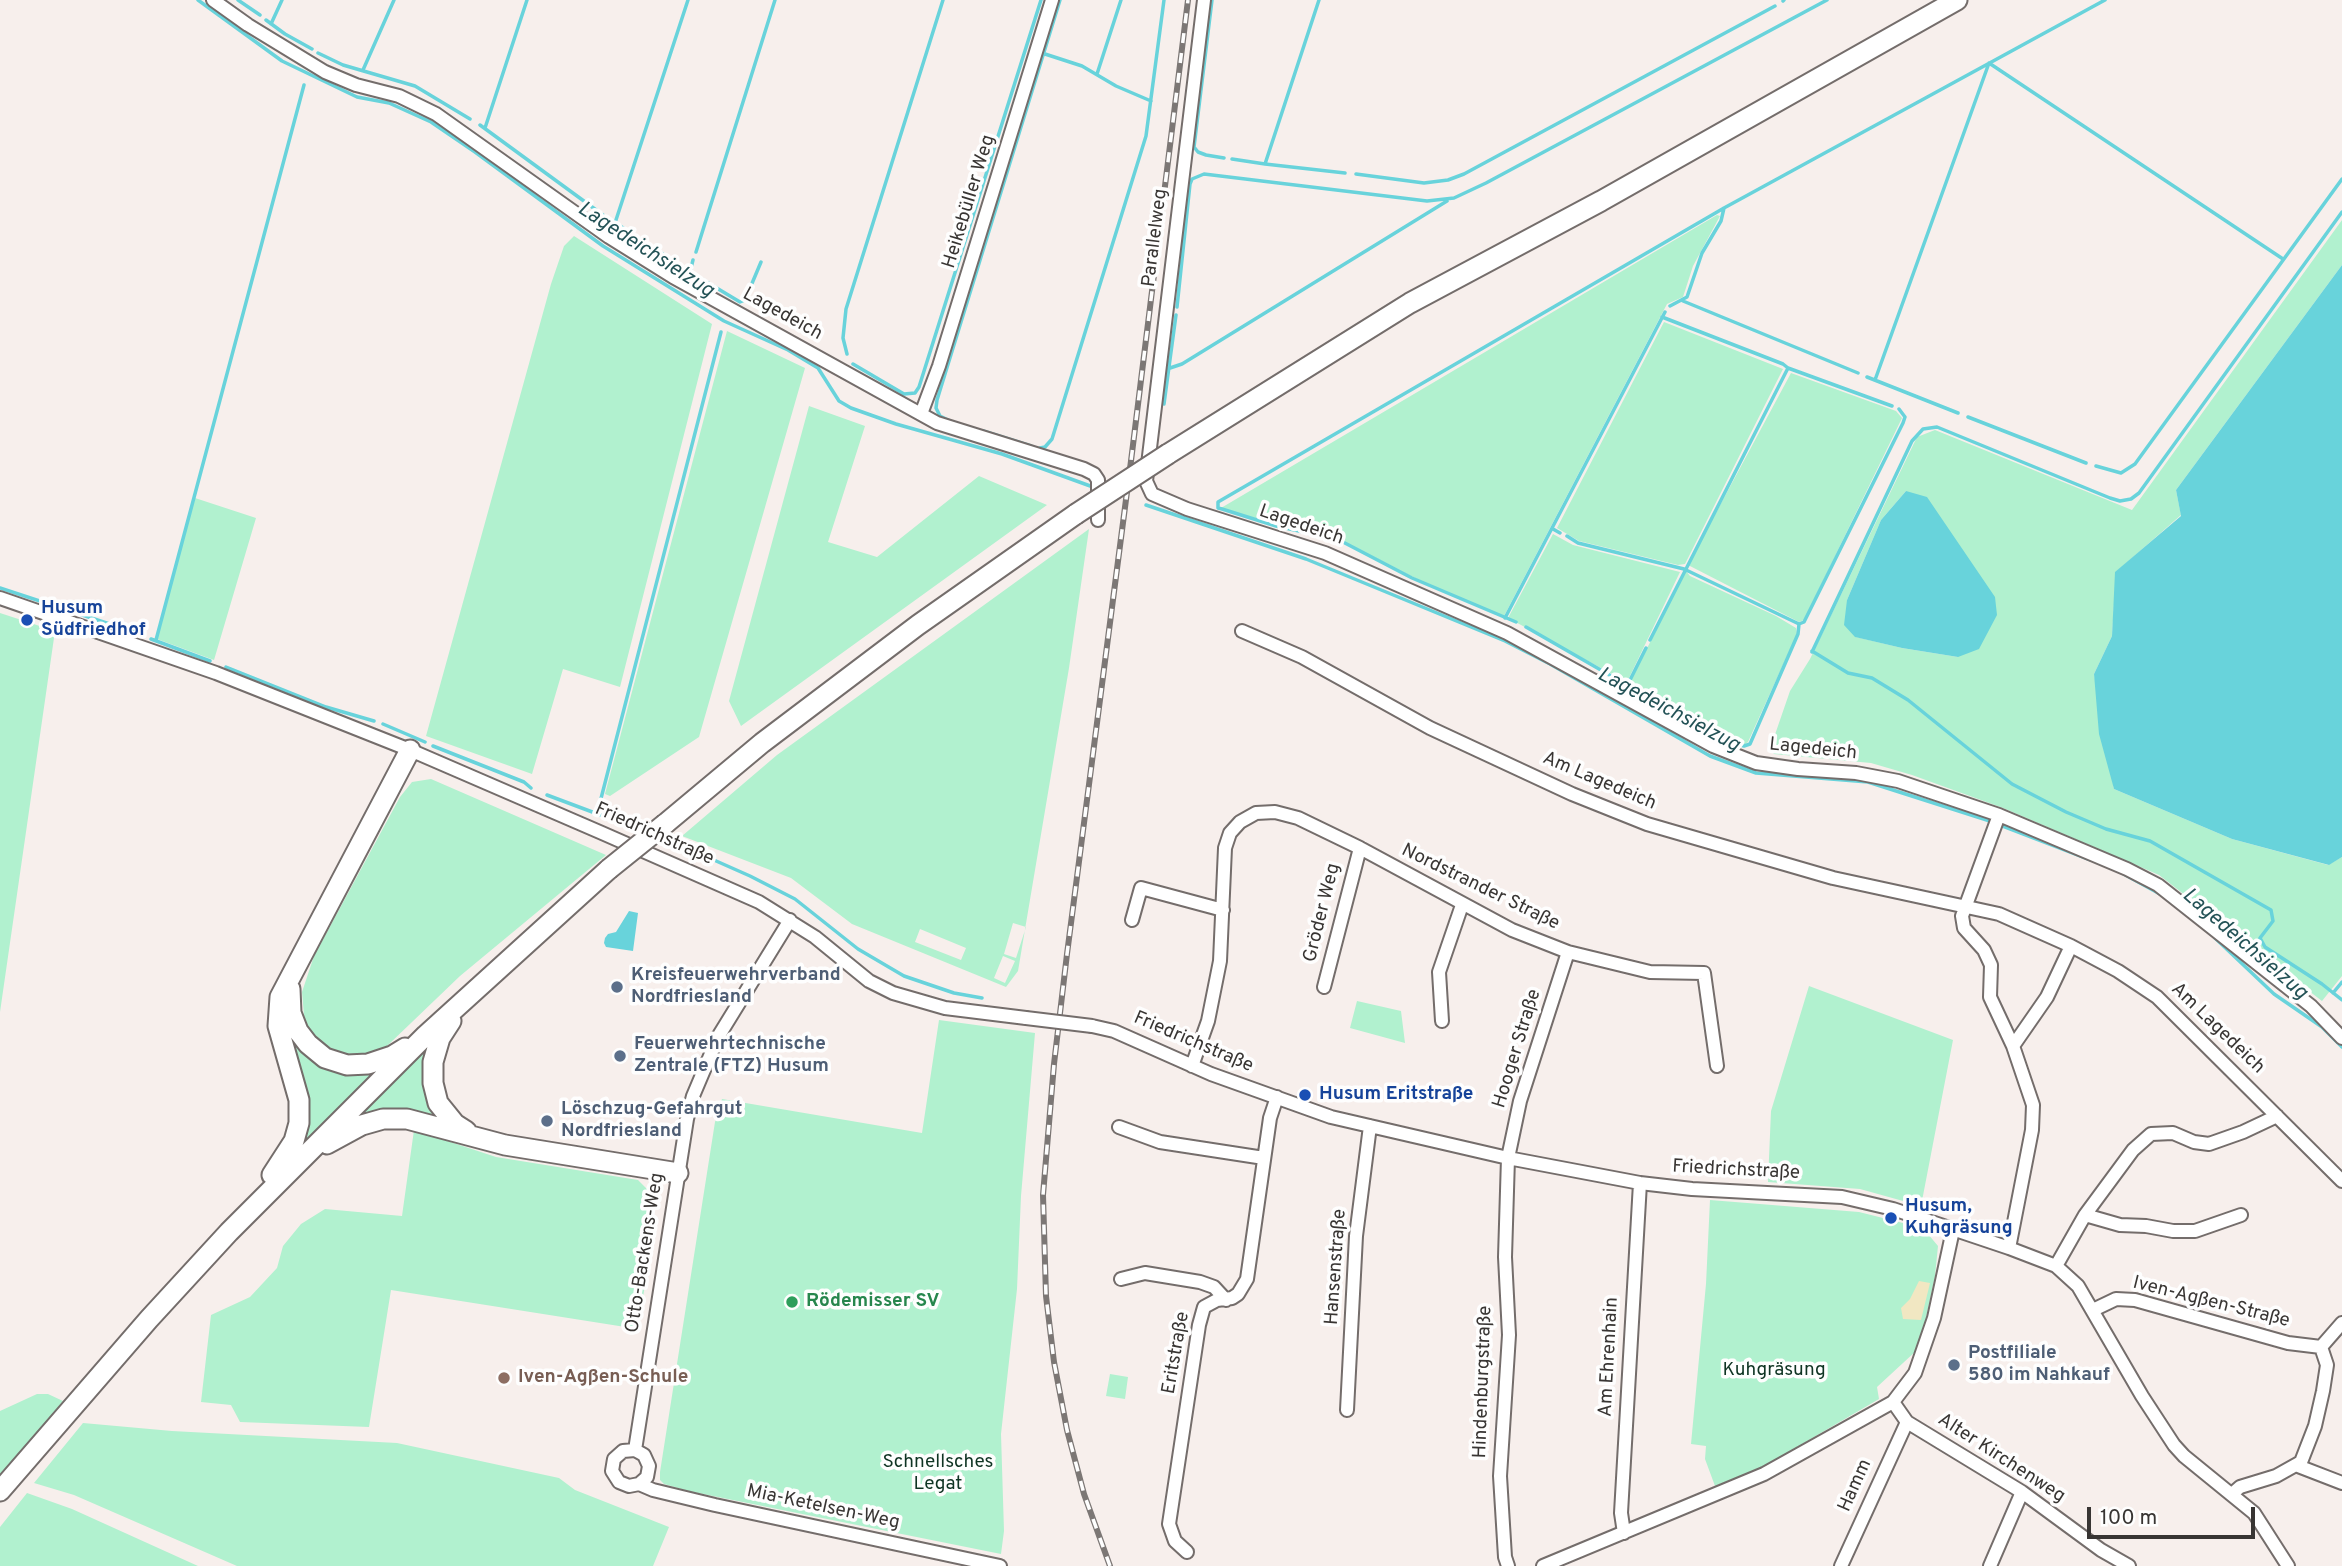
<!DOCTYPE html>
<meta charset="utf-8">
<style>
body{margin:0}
#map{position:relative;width:2342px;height:1566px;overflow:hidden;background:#f7efec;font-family:Overpass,sans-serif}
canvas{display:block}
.scale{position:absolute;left:2087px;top:1507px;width:168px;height:32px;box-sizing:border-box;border:4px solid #383533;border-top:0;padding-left:9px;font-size:21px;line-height:24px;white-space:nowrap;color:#383533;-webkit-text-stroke:5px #fefefe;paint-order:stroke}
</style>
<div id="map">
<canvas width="2342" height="1566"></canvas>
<div class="scale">100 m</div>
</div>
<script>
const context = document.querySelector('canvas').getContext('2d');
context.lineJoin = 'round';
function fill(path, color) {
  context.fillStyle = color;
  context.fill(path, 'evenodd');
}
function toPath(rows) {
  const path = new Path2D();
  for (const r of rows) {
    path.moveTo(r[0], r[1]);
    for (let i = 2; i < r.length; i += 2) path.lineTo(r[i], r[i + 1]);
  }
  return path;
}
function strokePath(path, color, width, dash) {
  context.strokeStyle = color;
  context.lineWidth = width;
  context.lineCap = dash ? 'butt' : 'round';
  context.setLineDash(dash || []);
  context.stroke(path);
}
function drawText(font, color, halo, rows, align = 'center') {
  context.font = font + ' Overpass,sans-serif';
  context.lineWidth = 7;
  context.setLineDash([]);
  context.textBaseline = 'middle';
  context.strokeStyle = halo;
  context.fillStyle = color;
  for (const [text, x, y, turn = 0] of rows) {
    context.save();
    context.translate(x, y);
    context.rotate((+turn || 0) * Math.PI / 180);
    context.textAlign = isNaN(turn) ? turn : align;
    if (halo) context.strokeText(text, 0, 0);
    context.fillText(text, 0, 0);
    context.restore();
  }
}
fill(toPath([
 [1717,215,1720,216,1693,266,1683,297,1667,304,1504,616,1421,581,1341,540,1277,526,1221,508],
 [2342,220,2342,265,2176,490,2181,515,2116,572,2112,636,2094,674,2114,789,2232,839,2328,865,2342,857,2342,976,2322,1001,2159,875,2003,808,1912,775,1871,763,1774,754,1770,749,1790,691,1810,659,1917,437,1935,430,2132,510],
 [1906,491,1958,657,1902,648,1856,637,1847,600,1881,520],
 [574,236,712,324,620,687,563,669,532,774,426,736,551,284,564,246],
 [1664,322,1783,369,1685,564,1678,565,1579,541,1557,528],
 [727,331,805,368,699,737,610,796,605,794],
 [1791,373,1896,411,1902,418,1804,620,1799,622,1688,565],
 [809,406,865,426,828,542,877,557,979,476,1047,505,741,726,729,701],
 [195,498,256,518,214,660,157,639],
 [1089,529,1069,668,1018,971,1006,987,852,924,791,878,682,836,777,755],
 [1013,923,1026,927,1016,958,1004,954],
 [920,929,966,948,961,960,915,942],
 [1003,956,1015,961,1005,983,994,978],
 [1553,534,1573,545,1680,572,1627,682,1508,618],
 [1686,571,1690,576,1776,616,1796,628,1797,634,1748,742,1744,745,1694,722,1629,684],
 [0,613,55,631,0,1012],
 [431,779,606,855,460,976,387,1046,367,1054,349,1055,327,1050,305,1027,302,992,314,956,400,797,412,782],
 [1809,986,1953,1040,1921,1206,1860,1189,1768,1182,1771,1111],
 [1357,1001,1401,1011,1405,1043,1350,1028],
 [285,1004,303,1047,386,1063,299,1151,296,1068],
 [939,1020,1035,1033,1021,1196,1017,1289,1001,1434,1004,1531,1001,1554,688,1491,664,1484,660,1480,660,1472,715,1122,722,1099,922,1133],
 [432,1040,444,1124,349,1122],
 [414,1130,496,1157,638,1180,653,1195,650,1253,638,1329,391,1290,369,1427,240,1422,231,1405,201,1402,211,1315,250,1297,277,1268,283,1246,301,1224,325,1209,402,1216],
 [1710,1200,1859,1212,1923,1228,1938,1246,1935,1276,1923,1331,1916,1351,1877,1387,1879,1399,1761,1468,1715,1486,1705,1459,1706,1446,1691,1444,1706,1284],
 [1110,1374,1128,1377,1125,1399,1106,1396],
 [37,1394,48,1394,63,1401,0,1478,0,1411],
 [83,1423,172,1431,397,1443,559,1478,575,1490,669,1527,653,1566,237,1566,74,1495,34,1483],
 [27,1493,72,1509,198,1566,0,1566,0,1527]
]), '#b1f1cf');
fill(toPath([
 [1919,1281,1930,1283,1921,1320,1903,1319,1901,1308,1910,1299]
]), '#f1e7c2');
fill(toPath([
 [2342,265,2342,857,2329,865,2232,839,2114,789,2099,734,2094,674,2112,636,2115,572,2181,516,2176,490],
 [1906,491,1927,497,1995,597,1997,615,1979,649,1958,657,1902,648,1855,637,1844,625,1847,600,1881,520],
 [629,911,638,913,633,951,606,947,604,943,605,938,608,934,616,932]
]), '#68d3db');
strokePath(toPath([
 [198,0,282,61,357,97,389,103,431,122,475,152,603,246,724,321,788,350,818,368,839,401,851,408,896,424,1002,454,1093,487],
 [238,0,260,15],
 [1212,0,1194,147,1198,152,1206,155,1224,158],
 [1783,1,1784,0],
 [266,20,285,34,312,49],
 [271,24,282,0],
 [318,53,343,65,415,86,470,119],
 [1045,54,1082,66,1116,86,1151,101],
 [363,70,394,0],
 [1097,74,1121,0],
 [480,125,603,215],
 [485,128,527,0],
 [1232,159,1265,164,1319,0],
 [1265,164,1345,173],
 [1356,174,1424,183,1448,180,1464,174,1775,6],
 [611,220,675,262],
 [615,223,688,0],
 [696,252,775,0],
 [685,269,740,302,745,300,761,262],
 [690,272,693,260],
 [1683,301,1858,373],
 [1670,306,1687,297,1702,253,1721,221,1724,208],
 [1177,307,1190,184,1192,179,1204,174,1427,201,1454,198,1486,183,1827,0],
 [1662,317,1783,364,1788,368,1892,406],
 [847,354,843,338,846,309,943,0],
 [853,364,904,394,915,393,919,387,1041,0],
 [1170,368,1182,364,1447,201],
 [1867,377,1958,413],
 [1875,380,1989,63,2283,259],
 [1164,404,1176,315],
 [1968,417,2086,463],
 [952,422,940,416,936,408,937,400,1060,0],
 [983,431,1031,446],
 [1040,448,1045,447,1052,439,1146,136,1164,0],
 [2096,466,2121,473,2135,464,2342,179],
 [1146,505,1306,559,1505,641,1550,664,1710,756,1756,773,1868,782,1993,822],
 [1553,529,1560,533],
 [1322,536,1276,526,1222,509,1218,508,1218,502,1724,208,2105,0],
 [1567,536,1578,543,1684,569,1799,624],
 [1330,538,1341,541,1412,578,1516,622],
 [0,588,143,635],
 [1505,618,1665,312],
 [1526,627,1693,723,1737,744,1744,746,1750,744,1798,634,1799,624,1804,622,1903,423,1905,417,1899,409],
 [151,639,210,661],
 [156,640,304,85],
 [1650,640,1788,368],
 [1812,651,1848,673,1872,678,1908,700,2012,784,2066,812,2106,829,2150,841,2271,910,2273,921,2260,938,2265,947,2322,984,2342,1000],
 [1812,652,1912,441,1923,429,1937,427,2110,498,2120,501,2131,499,2139,493,2342,212],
 [226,667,326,707,374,721],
 [1628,684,1646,648],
 [383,724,425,742],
 [433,746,524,782,531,788],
 [547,795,603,816],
 [597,814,721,332],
 [632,824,645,830],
 [2000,825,2091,860],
 [662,837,750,876,795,899,858,949,904,976,954,993,982,998],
 [2120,872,2160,894],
 [2215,938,2274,994,2322,1027,2342,1047],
 [2333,993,2342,982]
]), '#68d3db', 3.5);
const minor = toPath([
 [213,0,248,25,325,72,356,85,399,96,436,114,609,237,673,277,937,423,1084,469,1094,474,1098,480,1098,520],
 [1204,0,1146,481,1152,494,1187,509,1325,553,1507,633,1713,746,1756,763,1798,769,1856,773,1898,781,1999,815,2127,869,2158,885,2311,1006,2342,1038],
 [921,414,939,366,1052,0],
 [0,598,216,673,410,750,602,833,759,902,815,937,869,981,893,993,945,1008,1026,1018],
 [1242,631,1302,657,1430,728,1572,794,1647,824,1833,878,1999,914,2071,946,2118,971,2157,997,2342,1181],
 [1999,815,1962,916,1964,928,1984,950,1991,965,1990,997,2013,1046,2033,1105,2032,1130,2009,1248],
 [1132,920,1141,888,1223,910],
 [1324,987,1360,848],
 [1442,1021,1439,972,1462,905],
 [1092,1026,1114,1031,1211,1074,1331,1117,1508,1158,1640,1183,1692,1189,1842,1197,1893,1209,2009,1248,2056,1266,2078,1286,2142,1396,2174,1445,2184,1456,2254,1513,2288,1566],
 [2013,1046,2047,997,2071,946],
 [1192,1066,1208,1021,1220,961,1225,848,1230,833,1240,822,1256,813,1275,812,1298,818,1360,848,1512,930,1568,952,1650,972,1704,973,1717,1066],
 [1119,1127,1160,1142,1264,1158],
 [2085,1215,2120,1225,2146,1226,2173,1231,2195,1231,2241,1215],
 [2056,1266,2085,1215,2133,1150,2151,1134,2173,1133,2194,1142,2209,1144,2243,1132,2277,1116],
 [1121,1279,1145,1273,1200,1282,1214,1287,1226,1300],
 [2093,1310,2116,1299,2135,1300,2288,1343,2321,1347],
 [1893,1402,1907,1422,2022,1492,2101,1550,2129,1566],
 [1347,1410,1356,1236,1370,1126],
 [635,1450,687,1119,693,1096,718,1037,790,920],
 [2298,1466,2342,1483],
 [639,1484,647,1477,649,1466,644,1455,635,1450,623,1451,614,1459,612,1471,619,1482,629,1486,639,1484,653,1490,715,1505,1000,1566],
 [2232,1494,2240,1487,2276,1476,2301,1462,2315,1426,2323,1391,2327,1365,2321,1347,2342,1323],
 [1624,1533,1621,1513,1640,1183],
 [1187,1552,1175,1541,1169,1524,1199,1325,1204,1307,1217,1300,1232,1298,1238,1294,1247,1279,1270,1118,1277,1097],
 [1508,1566,1505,1557,1500,1476,1509,1335,1505,1257,1508,1158,1520,1101,1568,952],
 [1543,1566,1764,1474,1893,1402,1915,1373,1934,1318,1953,1230],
 [1841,1566,1907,1422],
 [1990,1566,2022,1492]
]);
const highway = toPath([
 [1168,454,1410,303,1601,201,1957,0],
 [665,824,762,743,918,625,1076,514],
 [290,989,291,1013,298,1031,308,1044,325,1058,347,1065,368,1064,392,1056,405,1048],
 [451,1021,440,1038,433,1062,433,1083,438,1103,455,1124,466,1131],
 [327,1144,362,1125,383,1119,407,1119,505,1145,678,1173],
 [272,1175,294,1141,299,1123,299,1100,278,1026,280,997,410,750],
 [0,1491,149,1319,229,1232,426,1035,609,869]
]);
strokePath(minor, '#746d6b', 16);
strokePath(highway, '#746d6b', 23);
strokePath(minor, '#fff', 12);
strokePath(highway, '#fff', 19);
const rail = toPath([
 [1110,1566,1084,1494,1067,1430,1054,1362,1046,1296,1043,1195,1054,1064,1067,954,1131,461,1188,0]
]);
strokePath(rail, '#7c7775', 6);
strokePath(rail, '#fefefe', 3.5, [10]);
const minorBridge = toPath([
 [1026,1018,1092,1026]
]);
const highwayBridge = toPath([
 [1076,514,1168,454],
 [609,869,665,824]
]);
strokePath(minorBridge, '#746d6b', 16, []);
strokePath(highwayBridge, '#746d6b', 23, []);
strokePath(minorBridge, '#fff', 12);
strokePath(highwayBridge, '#fff', 19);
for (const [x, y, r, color] of [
 [27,620,7,"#1a4fb4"],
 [617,987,7,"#5c6f8a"],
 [620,1056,7,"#5c6f8a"],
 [1305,1095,7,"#1a4fb4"],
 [547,1121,7,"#5c6f8a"],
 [1891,1218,7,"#1a4fb4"],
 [792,1302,7,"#2e9e5b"],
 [1954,1365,7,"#5c6f8a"],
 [504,1378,7,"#8d6e63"]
]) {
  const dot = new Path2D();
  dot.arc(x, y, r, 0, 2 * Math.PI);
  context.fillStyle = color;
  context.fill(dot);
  strokePath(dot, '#fefefe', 2.5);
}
drawText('19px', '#383533', '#fefefe', [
 ["Heikebüller Weg",970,202,-73],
 ["Parallelweg",1156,238,-83],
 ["Lagedeich",782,315,29],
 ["Lagedeich",1301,526,19],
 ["Lagedeich",1813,750,6],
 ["Am Lagedeich",1599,782,23],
 ["Friedrichstraße",654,835,24],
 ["Nordstrander Straße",1480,888,26],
 ["Gröder Weg",1323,913,-76],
 ["Am Lagedeich",2217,1029,44],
 ["Friedrichstraße",1193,1043,23],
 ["Hooger Straße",1518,1049,-73],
 ["Friedrichstraße",1736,1171,3],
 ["Otto-Backens-Weg",646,1253,-81],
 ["Hansenstraße",1337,1267,-86],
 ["Iven-Agßen-Straße",2211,1303,14],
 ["Eritstraße",1177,1353,-80],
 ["Am Ehrenhain",1610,1357,-87],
 ["Hindenburgstraße",1484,1382,-88],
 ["Alter Kirchenweg",2001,1459,33],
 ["Hamm",1856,1486,-66],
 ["Mia-Ketelsen-Weg",823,1508,12]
]);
drawText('bold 19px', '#164399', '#fefefe', [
 ["Husum",41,609],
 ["Südfriedhof",41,631],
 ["Husum Eritstraße",1319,1095],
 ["Husum,",1905,1207],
 ["Kuhgräsung",1905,1229]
], 'left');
drawText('bold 19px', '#4e5e75', '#fefefe', [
 ["Kreisfeuerwehrverband",631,976],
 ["Nordfriesland",631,998],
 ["Feuerwehrtechnische",634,1045],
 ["Zentrale (FTZ) Husum",634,1067],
 ["Löschzug-Gefahrgut",561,1110],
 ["Nordfriesland",561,1132],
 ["Postfiliale",1968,1354],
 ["580 im Nahkauf",1968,1376]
], 'left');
drawText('bold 19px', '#27864d', '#fefefe', [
 ["Rödemisser SV",806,1302]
], 'left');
drawText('19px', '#0f3423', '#fefefe', [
 ["Kuhgräsung",1774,1371],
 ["Schnellsches",938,1463],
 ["Legat",938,1485]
]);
drawText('bold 19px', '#785e54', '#fefefe', [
 ["Iven-Agßen-Schule",518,1378]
], 'left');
drawText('italic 21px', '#235256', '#fefefe', [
 ["Lagedeichsielzug",645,251,33],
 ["Lagedeichsielzug",1668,711,28],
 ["Lagedeichsielzug",2244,945,41]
]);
</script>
